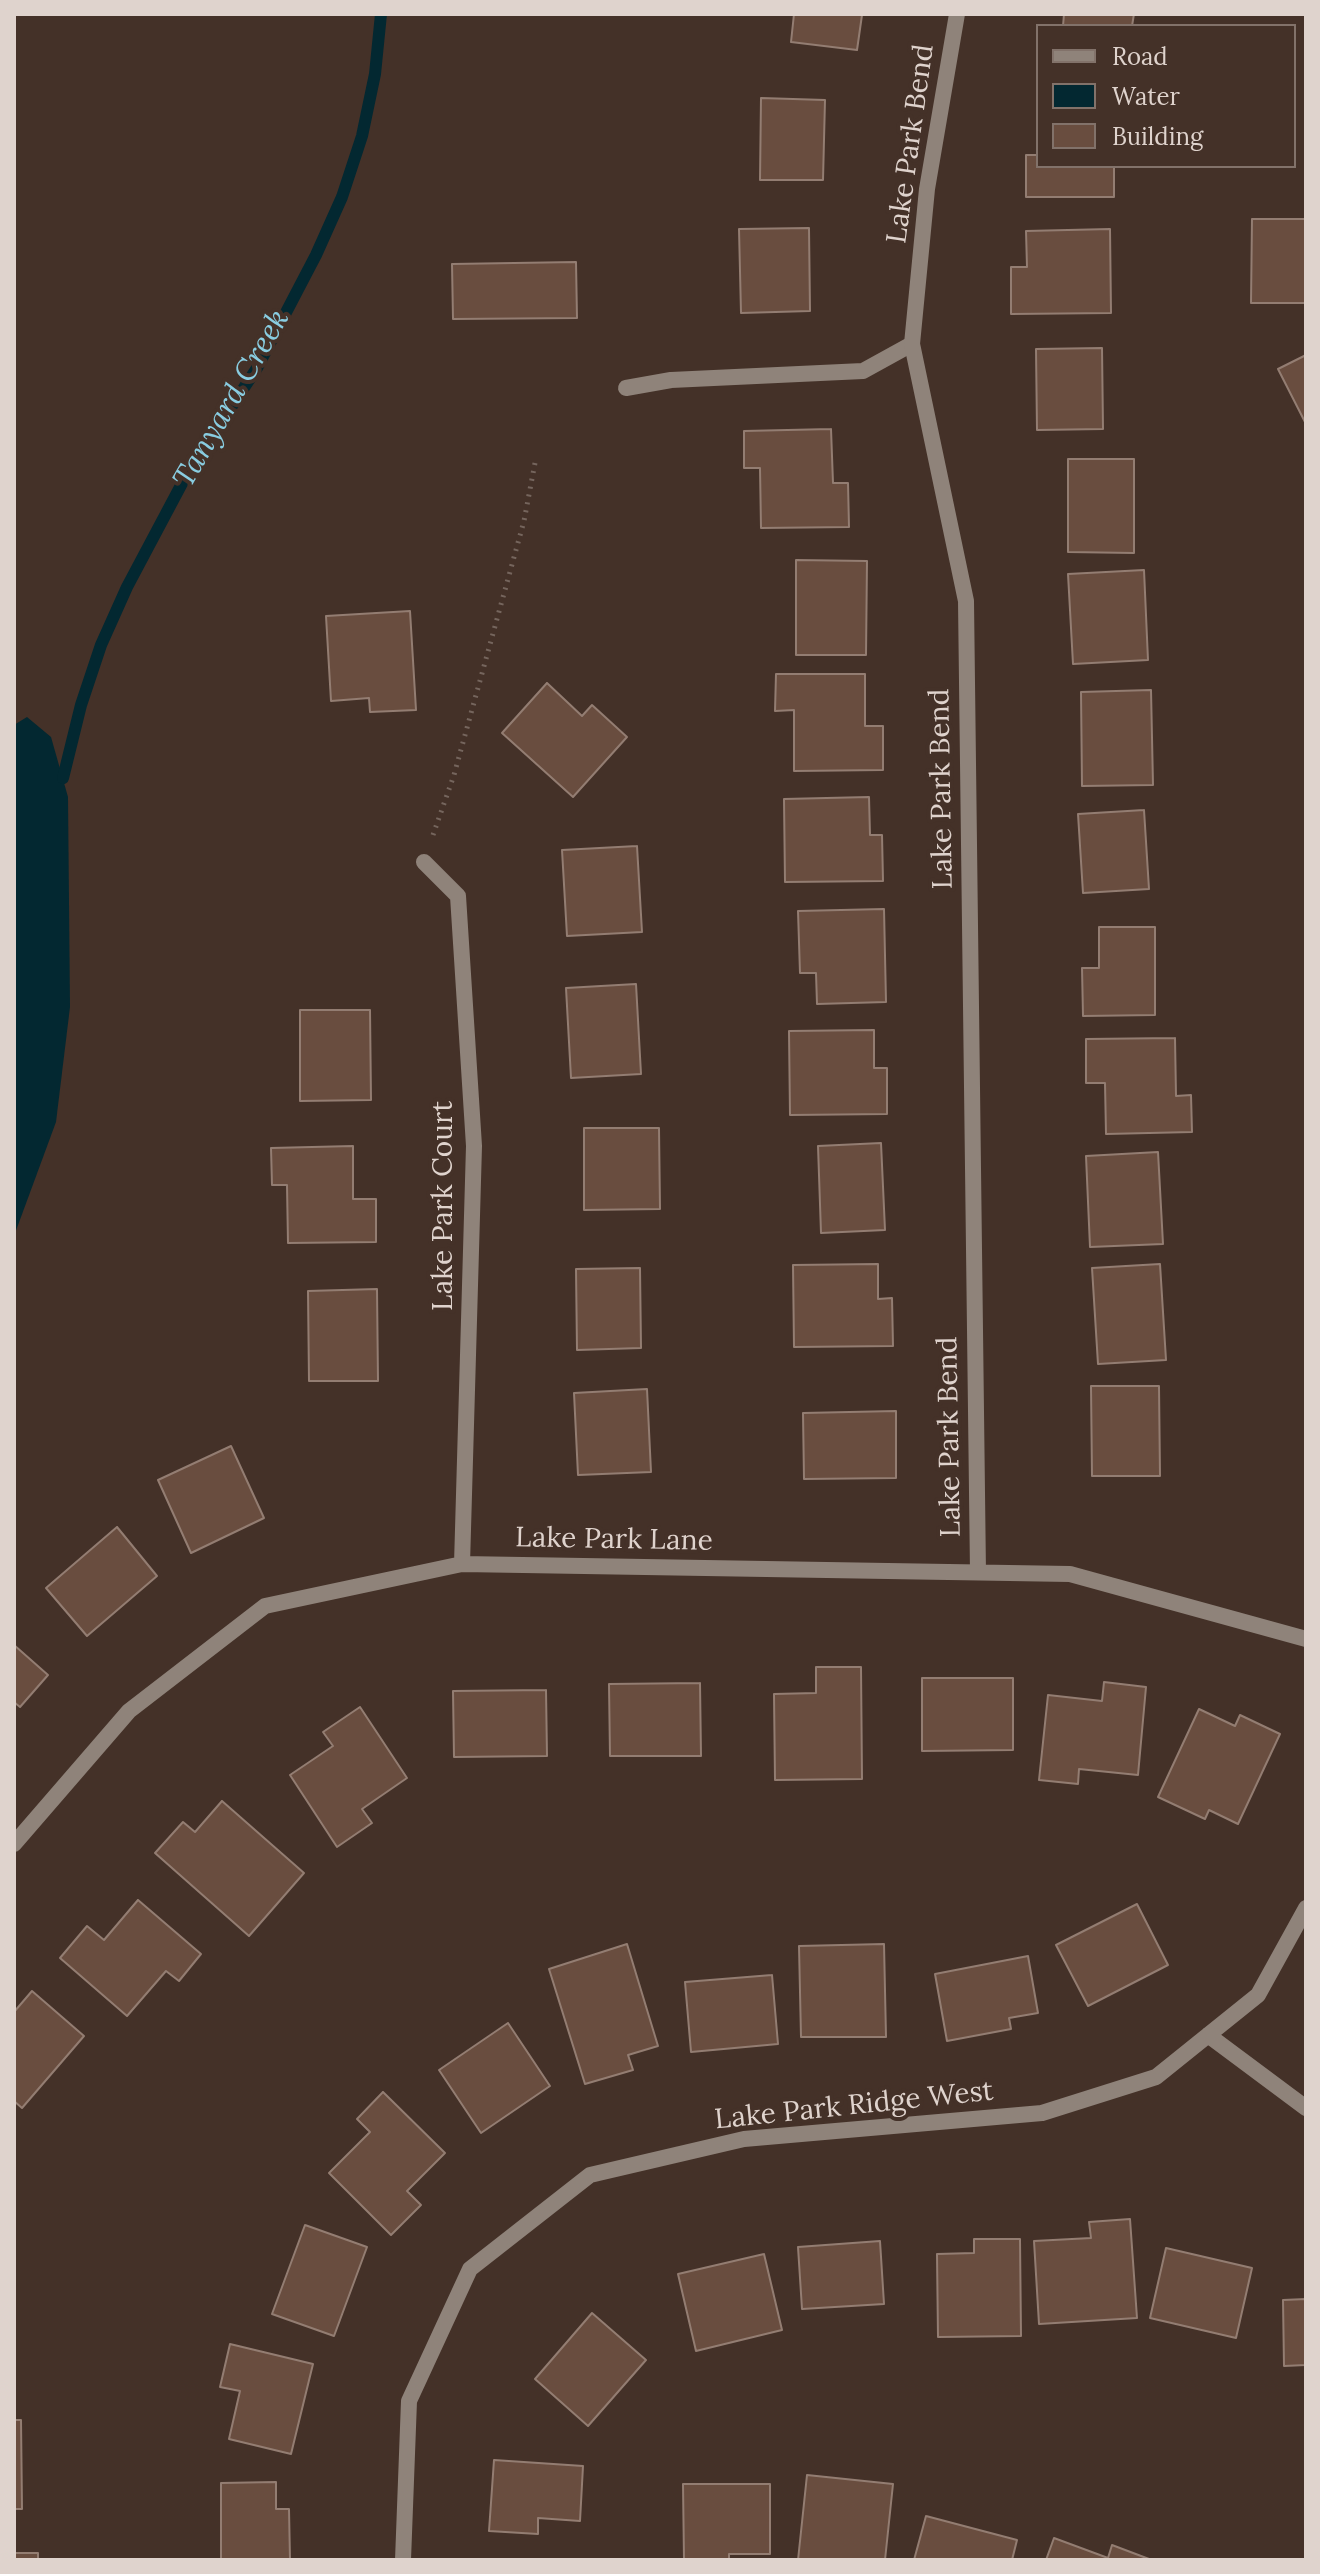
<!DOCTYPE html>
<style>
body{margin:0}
#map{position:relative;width:1320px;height:2574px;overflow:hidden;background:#443128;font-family:Lora,serif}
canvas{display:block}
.frame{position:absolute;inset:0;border:16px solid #dfd3cd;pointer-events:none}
.legend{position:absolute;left:1036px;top:24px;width:260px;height:144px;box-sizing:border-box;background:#443128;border:2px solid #82726a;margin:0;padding:10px 14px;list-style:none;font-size:24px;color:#dfd3cd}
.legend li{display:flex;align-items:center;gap:16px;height:40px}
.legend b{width:40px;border:2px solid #82726a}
</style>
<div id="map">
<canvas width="1320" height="2574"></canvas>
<div class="frame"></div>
<ul class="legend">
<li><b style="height:10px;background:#8f837a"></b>Road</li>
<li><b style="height:22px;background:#032831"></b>Water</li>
<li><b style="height:22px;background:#694d3f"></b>Building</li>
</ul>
</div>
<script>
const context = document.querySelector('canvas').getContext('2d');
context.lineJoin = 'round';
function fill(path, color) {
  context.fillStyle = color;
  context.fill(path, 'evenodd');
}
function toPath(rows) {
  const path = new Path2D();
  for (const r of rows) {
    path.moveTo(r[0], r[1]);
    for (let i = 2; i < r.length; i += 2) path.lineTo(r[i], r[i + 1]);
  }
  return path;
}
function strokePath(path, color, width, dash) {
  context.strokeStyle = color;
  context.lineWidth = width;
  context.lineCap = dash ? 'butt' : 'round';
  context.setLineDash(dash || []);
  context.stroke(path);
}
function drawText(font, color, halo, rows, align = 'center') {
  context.font = font + ' Lora,serif';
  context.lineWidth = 8;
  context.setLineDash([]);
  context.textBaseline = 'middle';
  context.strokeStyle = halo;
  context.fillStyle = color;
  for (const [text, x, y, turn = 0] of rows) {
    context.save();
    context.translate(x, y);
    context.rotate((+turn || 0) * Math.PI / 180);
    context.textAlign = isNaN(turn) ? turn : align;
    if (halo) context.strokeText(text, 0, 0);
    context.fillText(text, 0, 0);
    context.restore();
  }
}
fill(toPath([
 [27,717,51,737,68,797,70,1007,56,1122,14,1236,14,725]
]), '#032831');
strokePath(toPath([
 [63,778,81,705,101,645,127,587,187,474,257,368,316,255,342,197,362,136,375,74,381,14]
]), '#032831', 12);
const building = toPath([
 [794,14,862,15,857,50,791,42,794,14],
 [1064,14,1134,14,1132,26,1063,26,1064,14],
 [761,98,825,100,823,180,760,180,761,98],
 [1026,155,1038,155,1038,166,1114,166,1114,197,1026,197,1026,155],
 [1252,219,1306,219,1306,303,1251,303,1252,219],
 [809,228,810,311,741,313,739,229,809,228],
 [1110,229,1111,313,1011,314,1011,267,1027,267,1026,231,1110,229],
 [576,262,577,318,453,319,452,264,576,262],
 [1102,348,1103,429,1037,430,1036,349,1102,348],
 [1306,355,1306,424,1278,369,1306,355],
 [831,429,833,483,848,483,849,527,761,528,760,468,744,468,744,431,831,429],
 [1068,459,1134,459,1134,553,1068,552,1068,459],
 [796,560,867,561,866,655,796,655,796,560],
 [1144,570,1148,660,1073,664,1068,574,1144,570],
 [410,611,416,710,370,712,369,698,331,701,326,616,410,611],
 [776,674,865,674,865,726,883,726,883,770,794,771,794,710,775,711,776,674],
 [547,683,582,716,592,705,627,737,573,797,502,733,547,683],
 [1151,690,1153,785,1082,786,1081,692,1151,690],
 [869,797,870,835,882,835,883,881,785,882,784,799,869,797],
 [1144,810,1149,889,1083,893,1078,814,1144,810],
 [637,846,642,932,567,936,562,850,637,846],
 [884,909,886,1002,817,1004,816,973,800,973,798,911,884,909],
 [1099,927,1155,927,1155,1015,1083,1016,1082,968,1099,968,1099,927],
 [636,984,641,1074,571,1078,566,988,636,984],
 [300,1010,370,1010,371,1100,300,1101,300,1010],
 [874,1030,874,1068,887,1068,887,1114,790,1115,789,1031,874,1030],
 [1175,1038,1176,1096,1191,1095,1192,1132,1106,1134,1105,1083,1086,1083,1086,1039,1175,1038],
 [584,1128,659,1128,660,1209,584,1210,584,1128],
 [881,1143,885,1230,821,1233,818,1146,881,1143],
 [353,1146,353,1199,376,1199,376,1242,288,1243,287,1185,272,1185,271,1148,353,1146],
 [1158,1152,1163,1244,1090,1247,1086,1156,1158,1152],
 [878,1264,878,1299,892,1298,893,1346,794,1347,793,1265,878,1264],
 [1160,1264,1166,1360,1098,1364,1092,1268,1160,1264],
 [640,1268,641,1348,577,1350,576,1269,640,1268],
 [377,1289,378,1381,309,1381,308,1291,377,1289],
 [1091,1386,1159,1386,1160,1476,1092,1476,1091,1386],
 [647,1389,651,1472,578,1475,574,1393,647,1389],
 [896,1411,896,1478,804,1479,803,1413,896,1411],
 [231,1446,264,1518,191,1553,158,1480,231,1446],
 [117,1527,157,1576,87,1636,46,1588,117,1527],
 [14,1645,48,1675,20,1707,14,1702,14,1645],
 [816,1667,861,1667,862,1779,775,1780,774,1694,816,1693,816,1667],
 [922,1678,1013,1678,1013,1750,922,1751,922,1678],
 [1104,1682,1146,1687,1138,1775,1079,1769,1078,1784,1039,1780,1048,1695,1102,1701,1104,1682],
 [700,1683,701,1756,610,1756,609,1684,700,1683],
 [546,1690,547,1756,454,1757,453,1691,546,1690],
 [360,1707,407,1778,362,1809,372,1823,337,1847,290,1775,333,1746,323,1732,360,1707],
 [1199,1709,1235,1726,1240,1715,1280,1734,1238,1824,1209,1810,1205,1819,1158,1797,1199,1709],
 [222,1801,304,1873,249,1936,155,1853,183,1822,195,1832,222,1801],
 [138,1900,201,1954,179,1981,166,1971,127,2016,60,1958,87,1926,104,1940,138,1900],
 [1137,1904,1168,1965,1088,2006,1056,1945,1137,1904],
 [627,1944,658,2046,628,2055,633,2070,585,2084,549,1969,627,1944],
 [884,1944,886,2037,801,2037,799,1946,884,1944],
 [1028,1956,1038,2013,1009,2018,1011,2029,947,2041,935,1974,1028,1956],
 [772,1975,778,2044,691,2052,685,1982,772,1975],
 [32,1991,84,2036,22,2108,14,2101,14,2012,32,1991],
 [508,2023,550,2086,481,2133,439,2070,508,2023],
 [383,2092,445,2153,407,2191,421,2205,391,2235,329,2173,370,2132,357,2119,383,2092],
 [1130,2219,1137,2318,1039,2324,1034,2241,1091,2238,1089,2222,1130,2219],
 [305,2225,367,2247,334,2336,272,2314,305,2225],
 [974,2239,1020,2239,1021,2336,938,2337,937,2254,974,2253,974,2239],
 [880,2241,884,2304,802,2309,798,2247,880,2241],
 [1166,2248,1252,2268,1236,2338,1150,2318,1166,2248],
 [764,2254,782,2330,696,2351,678,2274,764,2254],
 [1306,2299,1306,2365,1284,2366,1283,2300,1306,2299],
 [592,2313,646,2360,588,2426,535,2379,592,2313],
 [230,2344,313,2364,291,2454,229,2439,240,2391,220,2387,230,2344],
 [14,2420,21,2420,22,2509,14,2509,14,2420],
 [494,2460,583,2466,580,2521,538,2518,538,2534,489,2531,494,2460],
 [807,2475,893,2484,885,2560,798,2560,807,2475],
 [276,2482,276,2509,289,2509,290,2560,221,2560,221,2483,276,2482],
 [683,2484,770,2484,770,2554,729,2554,729,2560,684,2560,683,2484],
 [926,2516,1017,2540,1012,2560,914,2560,926,2516],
 [1054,2538,1108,2558,1112,2545,1149,2559,1046,2560,1054,2538],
 [14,2553,38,2553,38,2560,14,2560,14,2553]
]);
fill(building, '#694d3f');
strokePath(building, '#937d72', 2);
strokePath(toPath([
 [433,835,454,775,524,521,535,463]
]), '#75655d', 5, [2, 6]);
strokePath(toPath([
 [626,388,671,380,863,371,912,344]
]), '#8f837a', 16);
strokePath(toPath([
 [957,14,927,189,912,344,966,601,978,1572],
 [424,862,458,896,474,1146,462,1564],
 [14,1844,129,1711,265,1606,462,1564,1070,1574,1306,1639],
 [1208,2035,1306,2108],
 [403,2560,409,2401,470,2269,590,2175,744,2139,1042,2113,1156,2077,1258,1995,1306,1908]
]), '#8f837a', 16);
drawText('28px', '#dfd3cd', '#443128', [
 ["Lake Park Bend",911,144,-82],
 ["Lake Park Bend",942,789,-91],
 ["Lake Park Court",444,1206,-90],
 ["Lake Park Bend",950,1437,-91],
 ["Lake Park Lane",614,1540,1],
 ["Lake Park Ridge West",854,2106,-6]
]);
drawText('italic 30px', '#89cde1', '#443128', [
 ["Tanyard Creek",232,399,-60]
]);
</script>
